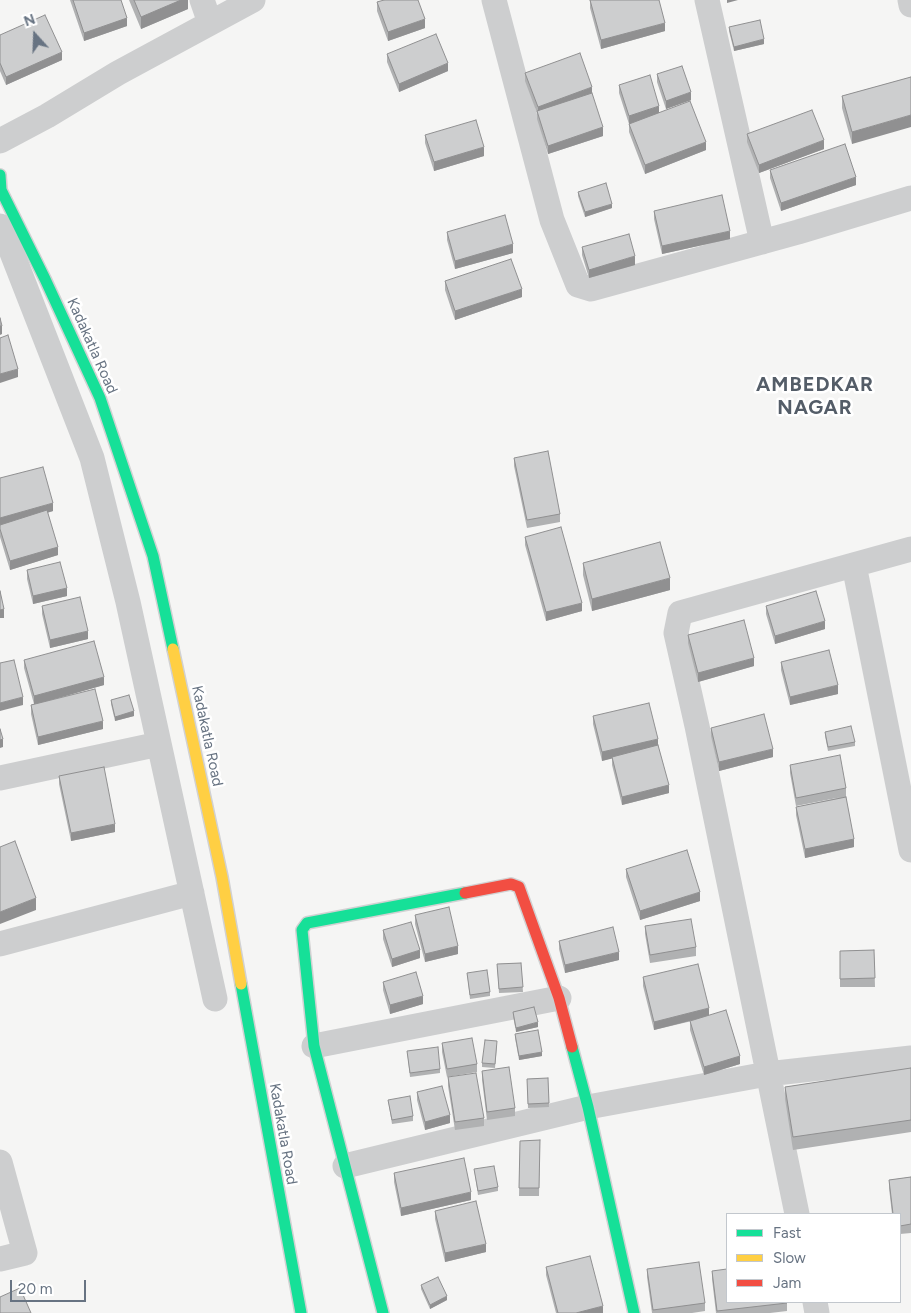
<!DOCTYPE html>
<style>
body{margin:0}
#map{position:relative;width:911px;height:1313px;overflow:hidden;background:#f5f5f4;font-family:Figtree,sans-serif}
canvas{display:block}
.legend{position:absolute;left:726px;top:1213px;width:175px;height:90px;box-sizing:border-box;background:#fff;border:1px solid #c2c7cd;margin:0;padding:6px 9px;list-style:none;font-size:15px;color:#677382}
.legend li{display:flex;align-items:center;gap:10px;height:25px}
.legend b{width:25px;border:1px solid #c2c7cd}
.north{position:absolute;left:10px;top:10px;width:50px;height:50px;-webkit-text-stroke:4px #fff;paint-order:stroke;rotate:340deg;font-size:14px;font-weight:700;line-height:20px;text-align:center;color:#677382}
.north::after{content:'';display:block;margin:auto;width:18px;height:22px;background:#677382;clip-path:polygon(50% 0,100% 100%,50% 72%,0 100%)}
.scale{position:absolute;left:10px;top:1280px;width:76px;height:22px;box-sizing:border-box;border:2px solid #677382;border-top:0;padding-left:6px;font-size:15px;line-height:18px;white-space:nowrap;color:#677382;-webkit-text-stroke:4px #fff;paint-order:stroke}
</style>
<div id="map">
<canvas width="911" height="1313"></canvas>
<ul class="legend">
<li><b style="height:6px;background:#16e098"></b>Fast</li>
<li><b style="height:6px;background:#ffcf43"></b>Slow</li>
<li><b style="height:6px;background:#f24e42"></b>Jam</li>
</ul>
<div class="north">N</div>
<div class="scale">20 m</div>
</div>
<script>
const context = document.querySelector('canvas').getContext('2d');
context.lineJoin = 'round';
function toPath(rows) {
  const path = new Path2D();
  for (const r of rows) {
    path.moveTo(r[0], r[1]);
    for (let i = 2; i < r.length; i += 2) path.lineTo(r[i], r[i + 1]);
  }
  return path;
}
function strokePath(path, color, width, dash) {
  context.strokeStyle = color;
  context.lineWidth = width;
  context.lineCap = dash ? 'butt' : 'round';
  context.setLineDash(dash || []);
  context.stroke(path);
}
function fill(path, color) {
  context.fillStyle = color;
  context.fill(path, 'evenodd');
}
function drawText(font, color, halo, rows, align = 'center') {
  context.font = font + ' Figtree,sans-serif';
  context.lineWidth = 5;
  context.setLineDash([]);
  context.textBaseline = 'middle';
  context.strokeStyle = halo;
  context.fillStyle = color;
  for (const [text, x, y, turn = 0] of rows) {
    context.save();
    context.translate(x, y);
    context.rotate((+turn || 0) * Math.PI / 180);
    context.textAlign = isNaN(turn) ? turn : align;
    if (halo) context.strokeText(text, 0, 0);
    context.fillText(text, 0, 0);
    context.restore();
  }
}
const fast = toPath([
 [0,175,1,190,45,279,100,398,153,556,173,649],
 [241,984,301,1313],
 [572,1047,588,1107,634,1313],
 [383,1313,314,1046,302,930,307,923,465,893]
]);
const slow = toPath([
 [173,649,222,877,241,984]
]);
const jam = toPath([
 [465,893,511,884,519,887,559,998,572,1047]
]);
strokePath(fast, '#d1d1d2', 14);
strokePath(slow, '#d1d1d2', 14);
strokePath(jam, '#d1d1d2', 14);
strokePath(toPath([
 [202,0,210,23],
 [494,0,552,220,578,285,591,289,798,232,911,198],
 [707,0,762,242],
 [910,0,911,5],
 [0,141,47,116,118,73,253,0],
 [0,226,5,235,92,458,128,602,215,999],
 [854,565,911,850],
 [0,778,159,744],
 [0,944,192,893],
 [314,1046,559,998],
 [0,1162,25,1253,0,1259],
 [345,1166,588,1107,767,1074,911,1058],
 [797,1214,697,726,676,633,680,613,911,549],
 [815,1302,817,1313]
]), '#cdcecf', 25);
strokePath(fast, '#16e098', 11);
strokePath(slow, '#ffcf43', 11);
strokePath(jam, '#f24e42', 11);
fill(toPath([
 [70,0,121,0,127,26,84,41],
 [129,0,188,0,188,9,141,29],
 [590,0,665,31,601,49,590,8],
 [377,2,425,28,388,41,377,11],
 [729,27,764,44,734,51,729,31],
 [0,35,62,60,6,85,0,71],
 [387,54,448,71,399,92,387,62],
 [525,73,592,94,603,136,548,154,537,119,537,113,525,81],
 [657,74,691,100,666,109,657,82],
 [911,77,852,144,842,108,842,96],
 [619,85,659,113,706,150,645,174,629,132,629,124,633,123,629,124,619,93],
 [747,134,824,149,759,173,747,142],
 [425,135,484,156,434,171,425,143],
 [770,170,856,185,781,211,770,178],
 [578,192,612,208,585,217,578,196],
 [654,211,730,239,662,254,654,219],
 [447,232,513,253,455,269,447,240],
 [582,247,635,265,589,278,582,255],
 [445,281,522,297,455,320,445,290],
 [514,458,560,514,560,522,527,528,514,466],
 [0,478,53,511,47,513,58,555,10,570,0,537],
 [525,537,582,611,546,621,525,545],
 [583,563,670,590,592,611,583,575],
 [27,570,67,596,33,604,27,579],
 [42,606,88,639,50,648,42,614],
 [766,606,825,629,775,644,766,614],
 [688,635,754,666,698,682,688,643],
 [24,660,104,685,40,703,103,729,38,745,31,714,31,705,34,704,24,668],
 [781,662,838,694,790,705,781,670],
 [111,700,134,716,115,721,111,704],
 [593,716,658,745,669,793,622,805,612,765,612,758,602,761,593,724],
 [711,728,773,757,719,771,711,736],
 [825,732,855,742,855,746,828,751,825,736],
 [790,765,846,788,846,797,854,847,805,858,796,815,796,807,842,797,796,806,790,773],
 [59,776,115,832,71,841,59,784],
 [626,869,700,901,640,920,626,877],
 [415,915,458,954,425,962,415,924],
 [645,926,696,947,696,956,650,963,645,934],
 [383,930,420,958,392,967,383,939],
 [559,941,619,960,565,973,559,949],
 [874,950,875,987,840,987,840,951],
 [521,963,523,992,499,993,497,964],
 [467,973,490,992,490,996,470,999],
 [643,977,709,1015,740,1064,704,1075,690,1030,690,1021,696,1020,654,1030,643,986],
 [383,982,423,1004,390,1014,383,990],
 [513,1012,538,1027,516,1032,513,1016],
 [515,1034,542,1056,519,1060,515,1038],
 [442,1043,477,1064,477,1072,447,1077,442,1052],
 [497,1045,495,1068,482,1067,482,1063],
 [407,1051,440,1069,440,1073,410,1077],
 [911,1068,911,1132,793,1150,785,1099,785,1087],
 [482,1071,515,1108,515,1116,487,1120,482,1080],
 [448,1077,484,1118,484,1126,455,1130,448,1086],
 [548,1078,549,1107,528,1108,527,1079],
 [417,1092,450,1123,425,1130,417,1100],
 [388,1100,413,1116,413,1121,392,1124],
 [540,1140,539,1196,519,1196,520,1141],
 [474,1169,498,1187,498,1191,478,1195],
 [394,1173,471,1200,401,1216,394,1182],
 [911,1177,911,1233,900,1234,900,1214,892,1214,889,1188,889,1180],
 [435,1211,486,1252,445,1262,435,1219],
 [546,1267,603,1313,556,1313,546,1275],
 [647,1269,705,1303,705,1311,692,1313,652,1313,647,1277],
 [712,1271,787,1302,787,1311,770,1313,716,1313,712,1279],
 [421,1285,447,1300,430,1309,421,1289]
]), '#b0b1b2');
fill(toPath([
 [181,0,188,0,188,9,141,29,141,17],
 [727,0,738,0,727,3],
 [127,18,127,26,84,41,84,33],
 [425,19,425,28,388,41,388,32],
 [665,23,665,31,601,49,601,40],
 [764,39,764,44,734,51,734,47],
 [62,52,62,60,6,85,6,77],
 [448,63,448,71,399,92,399,84],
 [592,87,592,95,538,113,538,107],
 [691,92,691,100,666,109,666,101],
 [659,106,659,115,629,124,629,116],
 [911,115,911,127,852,144,852,132],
 [603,127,603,136,548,154,548,146],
 [824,140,824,149,759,173,759,165],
 [706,142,706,150,645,174,645,165],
 [484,147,484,156,434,171,434,162],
 [856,177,856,185,781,211,781,203],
 [612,204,612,208,585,217,585,212],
 [730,231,730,239,662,254,662,246],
 [513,244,513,253,455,269,455,261],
 [635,256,635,265,589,278,589,270],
 [522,289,522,297,455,320,455,311],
 [0,326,2,326,2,334,0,335],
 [18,369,18,377,0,383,0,374],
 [53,503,53,511,0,526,0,518],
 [58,547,58,555,10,570,10,561],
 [670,578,670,590,592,611,592,599],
 [67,588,67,596,33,604,33,596],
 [582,603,582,611,546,621,546,612],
 [4,609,4,618,0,618,0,610],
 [825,621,825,629,775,644,775,636],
 [88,631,88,639,50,648,50,640],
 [754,658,754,666,698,682,698,673],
 [104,677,104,685,34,705,34,696],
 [838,685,838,694,790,705,790,697],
 [23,697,23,705,0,711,0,703],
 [134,711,134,716,115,721,115,717],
 [103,721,103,729,38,745,38,737],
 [3,739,3,747,0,748,0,740],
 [658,739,658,747,602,761,602,752],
 [773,749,773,757,719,771,719,762],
 [669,785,669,793,622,805,622,797],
 [115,824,115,832,71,841,71,833],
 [854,839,854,847,805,858,805,849],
 [700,892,700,901,640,920,640,911],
 [36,898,36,910,0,924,0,912],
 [458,946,458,954,425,962,425,954],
 [420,950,420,958,392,967,392,959],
 [619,952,619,960,565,973,565,965],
 [423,996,423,1004,390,1014,390,1005],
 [709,1008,709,1016,654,1030,654,1022],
 [538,1022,538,1027,516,1032,516,1028],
 [542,1052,542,1056,519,1060,519,1056],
 [740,1056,740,1064,704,1075,704,1067],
 [450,1115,450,1123,425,1130,425,1122],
 [471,1192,471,1200,401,1216,401,1208],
 [486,1244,486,1252,445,1262,445,1253],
 [447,1296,447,1300,430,1309,430,1305],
 [603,1306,603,1313,576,1313]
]), '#909091');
const building = toPath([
 [73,0,121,0,127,18,84,33,73,0],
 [134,0,181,0,141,17,134,0],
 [384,0,418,0,425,19,388,32,377,2,384,0],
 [590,0,659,0,665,23,601,40,590,0],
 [45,15,62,52,6,77,0,63,0,35,45,15],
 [760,20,764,39,734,47,729,27,760,20],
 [436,34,448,63,399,84,387,54,436,34],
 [580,53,592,87,538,107,525,73,580,53],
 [682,66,691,92,666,101,657,74,682,66],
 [650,75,659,106,629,116,619,85,650,75],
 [911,77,911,115,852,132,842,96,911,77],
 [592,93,603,127,548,146,537,111,592,93],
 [690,101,706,142,645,165,629,124,690,101],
 [812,110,824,140,759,165,747,134,812,110],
 [476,120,484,147,434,162,425,135,476,120],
 [845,144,856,177,781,203,770,170,845,144],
 [606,183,612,204,585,212,578,192,606,183],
 [722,195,730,231,662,246,654,211,722,195],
 [505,215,513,244,455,261,447,232,505,215],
 [629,234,635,256,589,270,582,247,629,234],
 [511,259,522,289,455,311,445,281,511,259],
 [0,318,2,326,0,326,0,318],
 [8,335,18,369,0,374,0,338,8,335],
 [548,451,560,514,527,520,514,458,548,451],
 [43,467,53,503,0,518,0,478,43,467],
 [47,510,58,547,10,561,0,529,0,525,47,510],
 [561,527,582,603,546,612,525,537,561,527],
 [660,542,670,578,592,599,583,563,660,542],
 [60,562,67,588,33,596,27,570,60,562],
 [0,591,4,609,0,610,0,591],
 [816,591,825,621,775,636,766,606,816,591],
 [80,597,88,631,50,640,42,606,80,597],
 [744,620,754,658,698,673,688,635,744,620],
 [94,641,104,677,34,696,24,660,94,641],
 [829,650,838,685,790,697,781,662,829,650],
 [14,660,23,697,0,703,0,663,14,660],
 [95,689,103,721,38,737,31,705,95,689],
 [129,695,134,711,115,717,111,700,129,695],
 [649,703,658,739,602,752,593,716,649,703],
 [764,714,773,749,719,762,711,728,764,714],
 [851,726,855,742,828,747,825,732,851,726],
 [0,729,3,739,0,740,0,729],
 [658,745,669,785,622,797,612,757,658,745],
 [840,755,846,788,796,798,790,765,840,755],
 [104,767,115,824,71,833,59,776,104,767],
 [846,797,854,839,805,849,796,807,846,797],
 [15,841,36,898,0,912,0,847,15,841],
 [687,850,700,892,640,911,626,869,687,850],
 [449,907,458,946,425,954,415,915,449,907],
 [691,919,696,947,650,955,645,926,691,919],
 [411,922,420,950,392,959,383,930,411,922],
 [613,927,619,952,565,965,559,941,613,927],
 [874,950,875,978,840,979,840,951,874,950],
 [521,963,523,987,499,989,497,964,521,963],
 [698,964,709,1008,654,1022,643,977,698,964],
 [487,970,490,992,470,995,467,973,487,970],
 [416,972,423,996,390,1005,383,982,416,972],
 [534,1007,538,1022,516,1028,513,1012,534,1007],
 [726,1010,740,1056,704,1067,690,1021,726,1010],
 [538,1030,542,1052,519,1056,515,1034,538,1030],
 [472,1038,477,1064,447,1069,442,1043,472,1038],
 [485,1040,497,1041,495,1064,482,1063,485,1040],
 [438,1047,440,1069,410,1073,407,1051,438,1047],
 [509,1067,515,1108,487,1112,482,1071,509,1067],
 [911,1068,911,1120,793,1137,785,1087,911,1068],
 [476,1073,484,1118,455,1122,448,1077,476,1073],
 [548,1078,549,1103,528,1104,527,1079,548,1078],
 [442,1086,450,1115,425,1122,417,1092,442,1086],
 [410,1096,413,1116,392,1120,388,1100,410,1096],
 [540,1140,539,1188,519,1188,520,1141,540,1140],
 [464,1158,471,1192,401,1208,394,1173,464,1158],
 [494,1166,498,1187,478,1191,474,1169,494,1166],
 [911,1177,911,1224,900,1226,900,1214,893,1214,889,1180,911,1177],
 [476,1201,486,1244,445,1253,435,1211,476,1201],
 [590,1256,603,1306,576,1313,558,1313,546,1267,590,1256],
 [699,1262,705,1303,653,1310,647,1269,699,1262],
 [727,1269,727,1302,787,1302,787,1303,717,1311,712,1271,727,1269],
 [438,1277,447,1296,430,1305,421,1285,438,1277],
 [20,1288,31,1313,0,1313,0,1297,20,1288]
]);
fill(building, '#cdcecf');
strokePath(building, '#909091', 1);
drawText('15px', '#677382', '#fff', [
 ["Kadakatla Road",92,346,66],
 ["Kadakatla Road",207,736,78],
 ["Kadakatla Road",283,1134,80]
]);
context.letterSpacing = '1px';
drawText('bold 20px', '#545d68', '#fff', [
 ["AMBEDKAR",815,385],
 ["NAGAR",815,408]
]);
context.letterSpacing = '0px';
</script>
